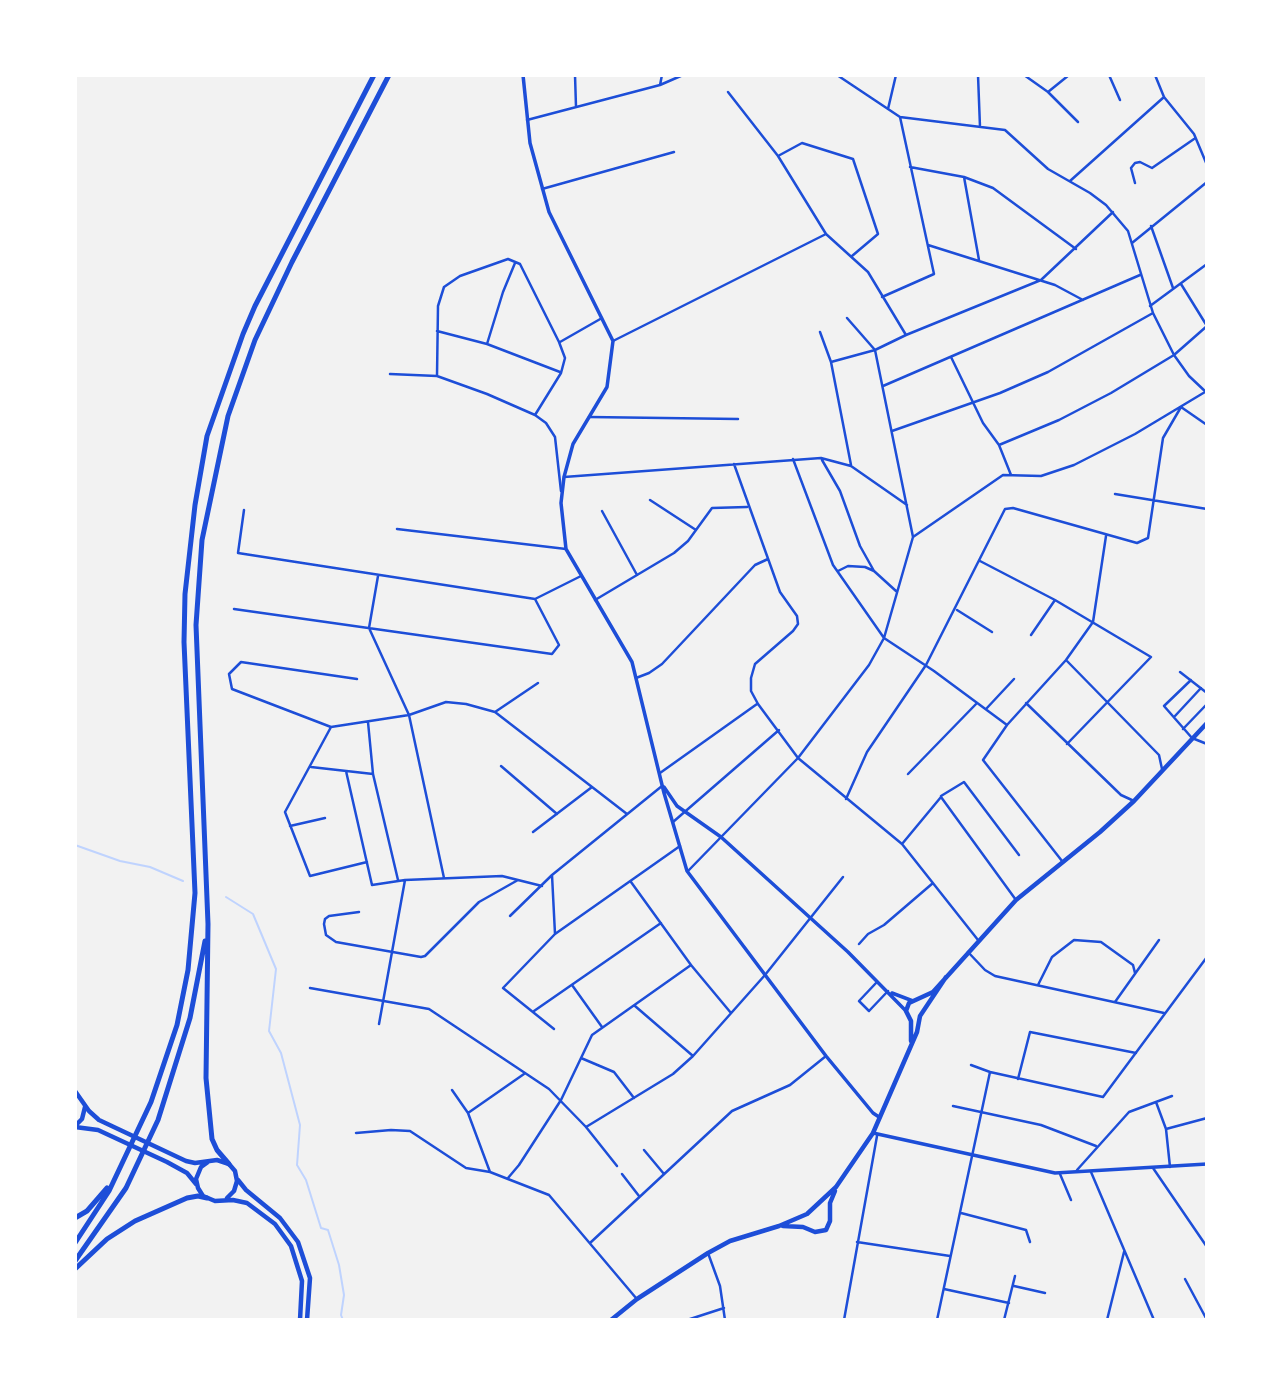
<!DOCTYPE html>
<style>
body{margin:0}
#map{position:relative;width:1282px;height:1395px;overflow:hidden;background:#f2f2f2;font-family:Commissioner,sans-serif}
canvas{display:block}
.frame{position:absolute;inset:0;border:77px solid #fff;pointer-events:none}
</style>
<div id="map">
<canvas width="1282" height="1395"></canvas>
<div class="frame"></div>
</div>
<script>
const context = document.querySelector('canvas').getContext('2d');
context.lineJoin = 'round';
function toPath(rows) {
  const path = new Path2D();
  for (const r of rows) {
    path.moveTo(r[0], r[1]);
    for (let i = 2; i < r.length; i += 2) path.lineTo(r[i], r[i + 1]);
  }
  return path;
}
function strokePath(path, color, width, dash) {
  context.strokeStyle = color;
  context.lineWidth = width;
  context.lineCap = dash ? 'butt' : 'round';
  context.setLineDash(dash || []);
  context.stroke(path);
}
strokePath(toPath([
 [75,845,120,861,150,867,183,881],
 [226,897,253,914,276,969,269,1031,281,1053,300,1125,297,1165,306,1180,321,1228,328,1230,339,1265,344,1295,341,1315,343,1320]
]), '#bfd3fe', 2);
strokePath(toPath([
 [575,75,576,107],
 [837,75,900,117,1005,130,1048,169,1090,193,1106,205,1128,231,1153,313,1174,355,1189,376,1207,393],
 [978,75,980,127],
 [1024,75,1048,92,1078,122],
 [1109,75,1120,100],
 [1155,75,1164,97,1194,134,1207,165],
 [660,85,662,75],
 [728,92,778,156,826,234,868,272,906,335],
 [1048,92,1069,75],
 [888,109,896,75],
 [527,120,660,85,683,75],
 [778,156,802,143,853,159,878,234,852,256],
 [910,167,964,177,993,188,1076,249],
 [964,177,979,260],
 [1070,181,1164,97],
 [1135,183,1131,168,1135,163,1140,162,1152,168,1194,139],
 [542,189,674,152],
 [1151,226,1173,288],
 [1132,243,1207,182],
 [928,245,1055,285,1083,300],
 [1181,284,1207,326],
 [882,297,934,274,900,117],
 [1150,306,1207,264],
 [437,331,487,344,560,372],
 [820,332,831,362,851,465],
 [613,341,826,234],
 [560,342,602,318],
 [487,344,503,292,515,263],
 [951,357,983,423,999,445],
 [831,362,875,350,906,335,1041,280,1113,212],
 [390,374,437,376,487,394,535,415,546,423,555,437,561,491],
 [437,376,438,306,444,287,460,276,508,259,520,264,559,342,565,358,561,373,535,415],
 [883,386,1140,275],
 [589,417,738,419],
 [892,431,1000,393,1048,372,1153,313],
 [793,459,833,565,884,638,934,671,1007,725],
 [822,460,840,491,860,546,874,571],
 [734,464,780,592,797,616,798,624,793,631,755,664,751,678,751,691,758,704,798,758,902,844,978,940],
 [1011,475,999,445,1059,420,1111,393,1174,355,1207,326],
 [564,477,821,458,851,466,907,505],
 [1115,494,1207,509],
 [650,500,696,530],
 [244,510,238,553,535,599,581,576],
 [602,511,637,575],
 [397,529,566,549],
 [913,537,1003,475,1041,476,1074,465,1135,434,1205,392],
 [980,561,1055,600,1151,657,1067,744],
 [838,571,848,566,865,567,874,571,896,591],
 [378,576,369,628,409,715,444,878],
 [595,600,674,553,688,541,712,508,747,507],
 [234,609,552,654,559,645,535,599],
 [957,610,992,632],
 [1031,635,1055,600],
 [1067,661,1159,755,1162,769],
 [1180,672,1207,693],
 [636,678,649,673,662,664,755,565,768,559],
 [357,679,241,662,229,674,232,689,331,727,409,715,446,702,466,704,495,712,627,814],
 [1191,680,1164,706,1192,738,1207,744],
 [1026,703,1121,795,1134,801],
 [986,709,1014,679],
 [495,712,538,683],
 [1175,716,1201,688],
 [368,722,373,774,398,880],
 [331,727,285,812,310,876,367,862],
 [1183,729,1207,704],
 [501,766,557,814],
 [311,767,373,774],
 [346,771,372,885,405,880,502,876,542,886],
 [660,773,757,704],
 [908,774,977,703],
 [941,796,964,782,1019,855],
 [846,799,867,752,926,665,1005,509,1013,508,1137,543,1148,538,1163,438,1181,407,1207,425],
 [673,822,779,730],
 [290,826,325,818],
 [533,832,592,787],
 [902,844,941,797,1016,900],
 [1062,861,983,760,1007,725,1066,660,1093,622,1106,536],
 [688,871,798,758,869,665,884,638,913,537,875,350,847,318],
 [552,875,555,934],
 [631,882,691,965,731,1013],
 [359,912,329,916,325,919,324,924,326,935,336,942,421,957,425,956,479,902,518,880],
 [510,916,552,875,662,786],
 [859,944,868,934,884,925,933,883],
 [968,952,985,970,995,976,1164,1013],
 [876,983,859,1001,869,1011,888,991],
 [572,985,602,1027],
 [1038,985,1052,957,1074,940,1101,942,1133,965,1135,973],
 [310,988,429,1009,549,1089,586,1127,617,1166],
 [1115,1002,1159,940],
 [635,1006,693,1056],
 [534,1011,661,923],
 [379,1024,405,880],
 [554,1029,503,988,555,934,680,846],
 [581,1058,614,1072,634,1098],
 [971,1065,990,1072],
 [1018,1079,1030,1032,1136,1053],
 [452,1090,468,1113,490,1172],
 [1156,1102,1166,1129,1170,1167],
 [953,1106,1041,1125,1096,1146],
 [468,1113,524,1074],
 [586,1127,673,1074,693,1056,765,975,843,877],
 [1166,1129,1207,1118],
 [356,1133,391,1130,410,1131,466,1168,490,1172,549,1195,636,1298],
 [644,1150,664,1174],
 [1153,1168,1207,1247],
 [1077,1170,1129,1112,1172,1096],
 [1091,1172,1154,1320],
 [622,1174,639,1196],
 [1060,1174,1071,1200],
 [508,1178,519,1165,561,1100,592,1035,691,965],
 [961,1213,1026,1230,1030,1242],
 [857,1242,950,1256],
 [590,1243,732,1111,790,1085,826,1056],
 [708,1253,720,1286,725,1320],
 [1185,1279,1207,1320],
 [1014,1286,1045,1293],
 [944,1289,1009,1303],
 [687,1320,724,1308],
 [844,1320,877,1136],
 [937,1320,990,1072,1103,1097,1207,957],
 [1004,1320,1015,1276],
 [1107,1320,1124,1252]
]), '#1d4ed8', 2.5);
strokePath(toPath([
 [523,75,530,143,549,212,613,341,607,387,573,444,564,477,561,503,566,549,632,662,664,793,687,871,826,1056,873,1113,879,1117],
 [664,787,677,806,721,837,848,952,906,1011],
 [892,993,913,1001],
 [873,1133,1055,1173,1207,1164]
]), '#1d4ed8', 3.5);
strokePath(toPath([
 [75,1091,89,1111,99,1120,186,1161,195,1163,217,1160,229,1164,235,1171,237,1181,234,1191,227,1198],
 [75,1126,82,1119,85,1107],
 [75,1127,98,1130,167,1162,187,1173,196,1184],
 [208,1162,201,1167,196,1179,198,1188,203,1196,215,1201,233,1200,247,1203,275,1224,291,1246,302,1281,300,1320],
 [238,1180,246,1190,280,1218,298,1242,310,1278,307,1320]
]), '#1d4ed8', 4.5);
strokePath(toPath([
 [911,1041,911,1021,906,1011,909,1003,933,992,1016,900,1100,832,1134,801,1207,723],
 [783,1226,803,1227,815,1232,826,1230,830,1221,830,1203,835,1191],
 [611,1320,637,1299,708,1253,730,1241,779,1226,807,1214,836,1187,873,1133,917,1032,920,1016,946,977]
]), '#1d4ed8', 4.5);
strokePath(toPath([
 [229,1164,217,1150,212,1139,206,1078,208,924,196,625,202,540,228,416,255,340,292,262,389,75],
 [75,1218,87,1211,107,1188],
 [75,1243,109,1191,151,1102,177,1025,188,970,195,893,184,642,185,594,195,505,207,436,243,334,255,306,374,75],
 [75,1261,126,1188,158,1120,190,1018,205,941],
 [75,1269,107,1239,135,1221,187,1198,198,1196,207,1198]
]), '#1d4ed8', 5);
</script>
